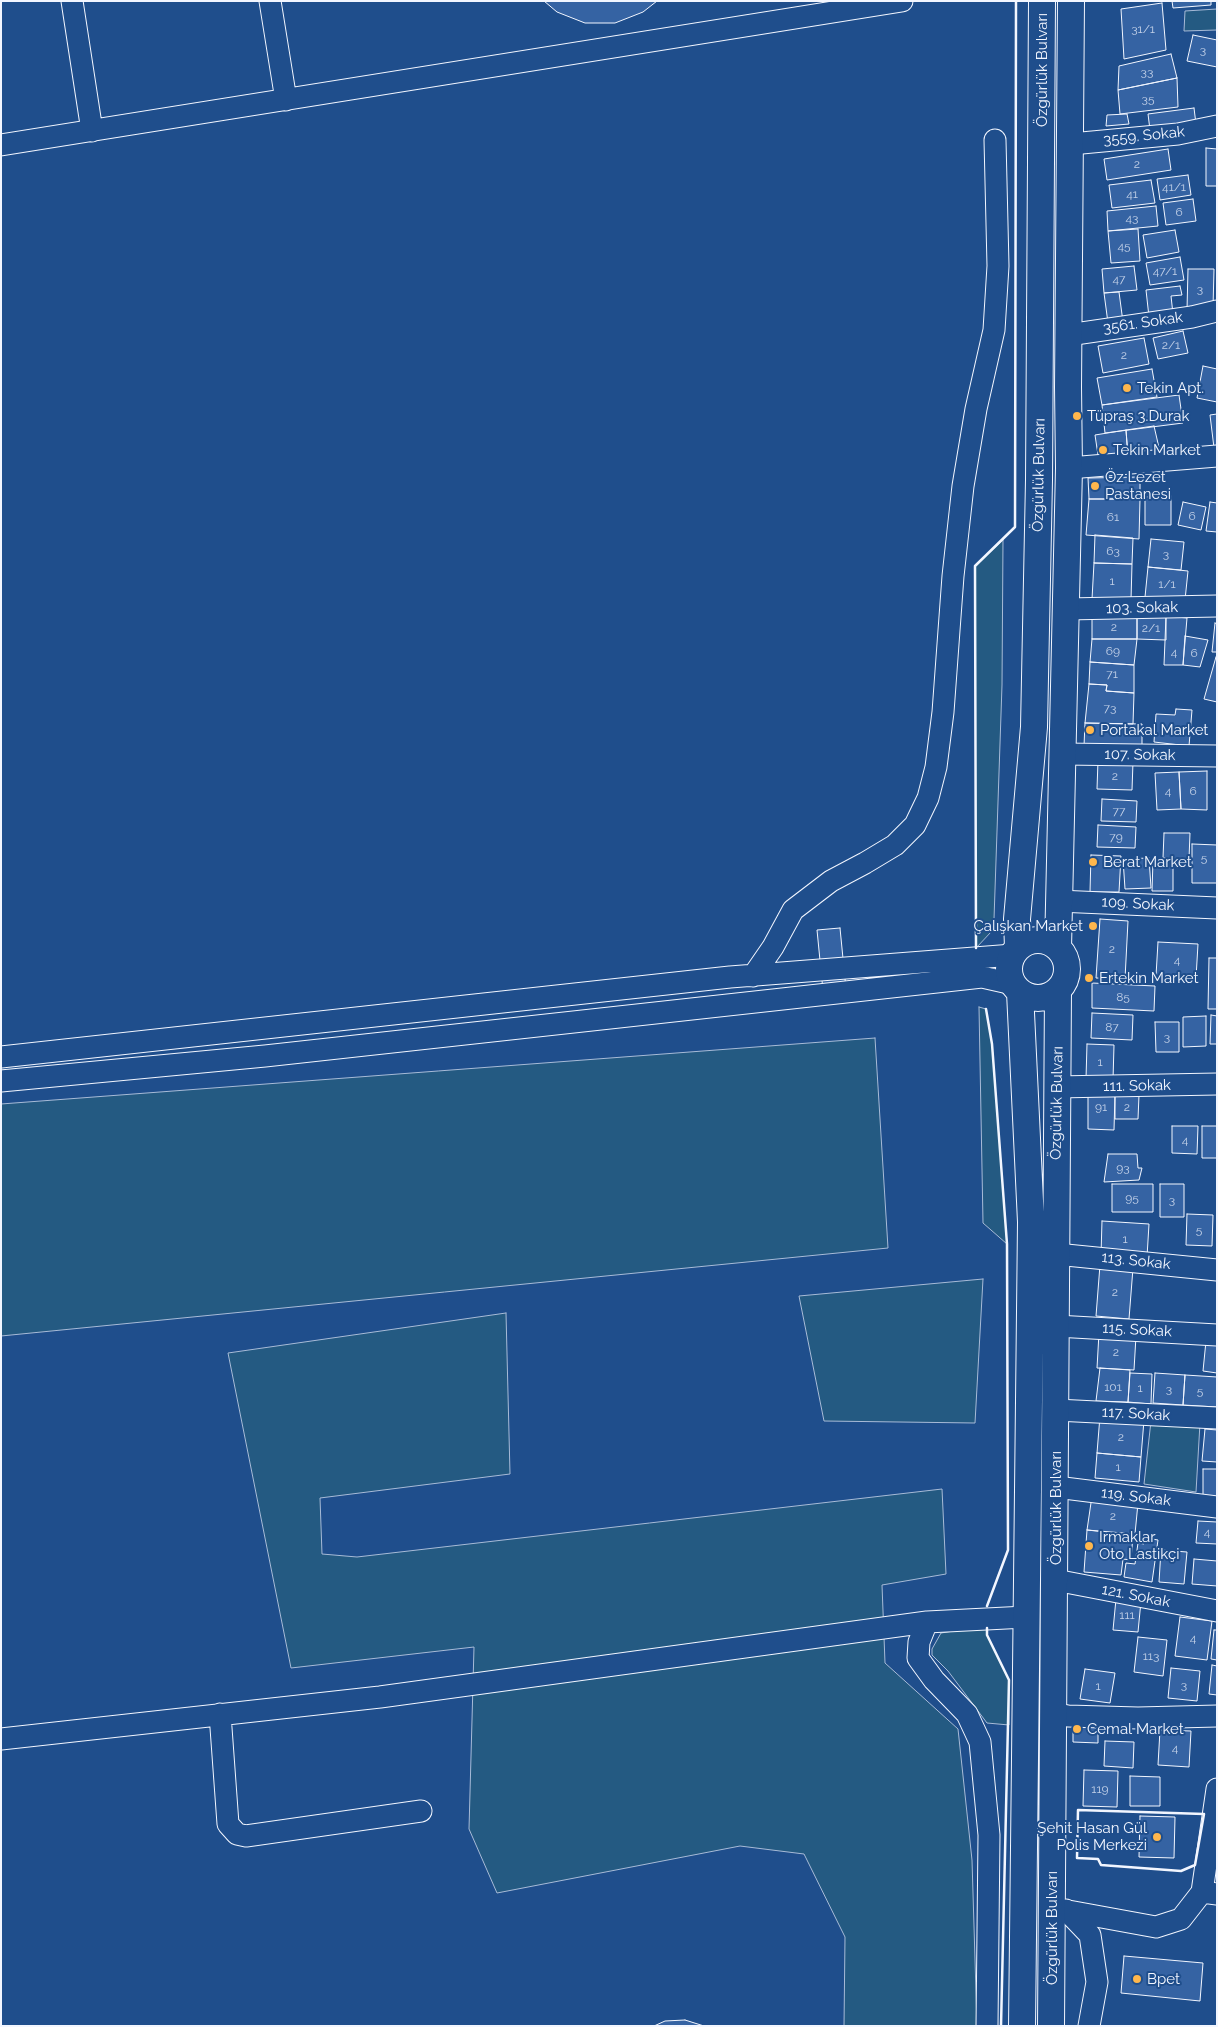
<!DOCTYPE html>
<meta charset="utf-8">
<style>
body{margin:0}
#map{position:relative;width:1218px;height:2027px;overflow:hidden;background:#1f4e8c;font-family:Raleway,sans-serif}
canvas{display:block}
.frame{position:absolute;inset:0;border:2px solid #f2f6ff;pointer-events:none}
</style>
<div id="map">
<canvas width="1218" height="2027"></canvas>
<div class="frame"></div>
</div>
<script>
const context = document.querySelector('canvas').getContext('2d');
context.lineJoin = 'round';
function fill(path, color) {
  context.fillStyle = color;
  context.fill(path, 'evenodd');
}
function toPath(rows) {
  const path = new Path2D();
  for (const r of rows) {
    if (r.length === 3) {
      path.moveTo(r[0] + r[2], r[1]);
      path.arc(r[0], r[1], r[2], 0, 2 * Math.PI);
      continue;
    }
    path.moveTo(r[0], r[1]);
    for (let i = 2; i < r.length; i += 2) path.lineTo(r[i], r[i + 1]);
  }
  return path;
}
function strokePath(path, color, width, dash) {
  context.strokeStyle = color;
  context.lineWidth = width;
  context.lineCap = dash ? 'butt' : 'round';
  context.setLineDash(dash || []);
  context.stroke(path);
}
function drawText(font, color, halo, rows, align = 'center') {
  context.font = font + ' Raleway,sans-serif';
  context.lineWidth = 4;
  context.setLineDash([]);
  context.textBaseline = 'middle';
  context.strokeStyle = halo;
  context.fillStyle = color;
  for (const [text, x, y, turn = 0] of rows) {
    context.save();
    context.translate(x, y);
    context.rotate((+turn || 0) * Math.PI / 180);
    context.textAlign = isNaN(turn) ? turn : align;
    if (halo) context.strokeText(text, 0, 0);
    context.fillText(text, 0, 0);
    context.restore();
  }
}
const green = toPath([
 [1217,9,1217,30,1184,31,1185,11,1217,9],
 [1003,540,1002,685,994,919,991,932,976,948,975,566,1003,540],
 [979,1007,986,1009,992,1044,1007,1244,983,1223,979,1007],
 [875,1038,888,1248,1,1336,1,1104,875,1038],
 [983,1279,975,1423,824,1421,799,1296,983,1279],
 [506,1313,510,1474,320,1498,322,1554,357,1557,942,1489,946,1574,882,1585,885,1663,958,1729,972,1860,977,2026,844,2026,845,1937,804,1854,740,1846,497,1893,469,1829,474,1647,291,1668,228,1353,506,1313],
 [1151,1421,1200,1423,1196,1492,1144,1484,1151,1421],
 [978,1627,987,1628,987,1635,1009,1680,1009,1725,987,1723,948,1671,932,1655,932,1649,941,1633,978,1627]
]);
fill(green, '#245a82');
strokePath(green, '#a8bbd7', 1);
const building = toPath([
 [544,1,657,1,643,12,615,23,585,23,557,12,544,1],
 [1172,1,1211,1,1211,5,1173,8,1172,1],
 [1162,3,1166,50,1124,59,1121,9,1162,3],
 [1193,35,1217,40,1217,67,1187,61,1193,35],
 [1171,54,1177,78,1118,90,1119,66,1171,54],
 [1177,78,1178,107,1120,114,1118,90,1177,78],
 [1194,108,1196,124,1150,130,1148,114,1194,108],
 [1127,114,1129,124,1106,126,1107,115,1127,114],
 [1206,148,1217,149,1217,186,1206,186,1206,148],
 [1168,149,1171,170,1107,180,1104,159,1168,149],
 [1188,175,1191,195,1160,200,1157,179,1188,175],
 [1151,180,1155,203,1112,208,1109,185,1151,180],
 [1193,199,1196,221,1166,225,1163,203,1193,199],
 [1156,206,1158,226,1108,231,1107,211,1156,206],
 [1138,229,1140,261,1111,263,1108,231,1138,229],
 [1175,230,1179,252,1147,258,1143,235,1175,230],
 [1180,257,1184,280,1150,285,1146,263,1180,257],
 [1134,266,1137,290,1104,293,1102,269,1134,266],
 [1188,269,1214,269,1213,308,1187,310,1188,269],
 [1180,286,1182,295,1171,296,1173,314,1149,317,1146,290,1180,286],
 [1119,292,1123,322,1108,323,1104,293,1119,292],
 [1183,331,1188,353,1158,359,1153,338,1183,331],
 [1144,338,1149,364,1103,373,1098,346,1144,338],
 [1203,366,1217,369,1217,402,1197,398,1203,366],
 [1152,369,1157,397,1102,405,1097,378,1152,369],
 [1179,395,1183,423,1105,433,1102,405,1179,395],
 [1217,414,1217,448,1214,448,1210,415,1217,414],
 [1154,426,1160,452,1128,457,1126,430,1154,426],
 [1126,430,1128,457,1101,458,1098,455,1095,435,1126,430],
 [1140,477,1140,499,1089,499,1088,478,1140,477],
 [1171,496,1171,525,1145,525,1145,497,1171,496],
 [1089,499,1140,499,1139,539,1086,535,1089,499],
 [1183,502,1206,507,1201,530,1178,525,1183,502],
 [1210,502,1217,503,1217,532,1206,531,1210,502],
 [1095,535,1133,538,1132,564,1094,563,1095,535],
 [1151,539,1184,542,1181,570,1148,567,1151,539],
 [1094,563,1132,564,1131,600,1092,599,1094,563],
 [1148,567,1188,571,1185,600,1145,597,1148,567],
 [1092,615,1137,616,1137,639,1092,639,1092,615],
 [1137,616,1166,616,1166,640,1137,639,1137,616],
 [1166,616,1187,618,1183,665,1164,665,1166,616],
 [1215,623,1217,624,1217,652,1212,652,1215,623],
 [1185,636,1208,640,1200,667,1183,665,1185,636],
 [1092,639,1137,639,1134,665,1090,662,1092,639],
 [1216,657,1217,657,1217,702,1204,699,1216,657],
 [1090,662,1134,665,1134,693,1106,691,1107,685,1089,684,1090,662],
 [1089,684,1107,685,1106,691,1134,693,1133,724,1085,723,1089,684],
 [1176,709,1192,710,1189,746,1154,742,1156,714,1175,715,1176,709],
 [1085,723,1142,724,1142,747,1084,746,1085,723],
 [1098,761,1133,762,1132,790,1097,789,1098,761],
 [1207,771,1207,810,1181,809,1179,772,1207,771],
 [1179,772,1181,809,1157,810,1155,773,1179,772],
 [1102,799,1137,801,1136,822,1101,821,1102,799],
 [1098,825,1136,827,1135,848,1097,847,1098,825],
 [1164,833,1190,833,1189,859,1163,858,1164,833],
 [1192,844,1217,845,1217,883,1192,883,1192,844],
 [1091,855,1121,856,1119,892,1090,892,1091,855],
 [1149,858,1151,888,1125,889,1123,859,1149,858],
 [1153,861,1173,861,1173,891,1152,891,1153,861],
 [1100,919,1128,921,1125,979,1096,978,1100,919],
 [840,928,847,999,824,1001,817,930,840,928],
 [1158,942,1198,944,1196,978,1156,976,1158,942],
 [1209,958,1217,958,1217,1009,1208,1009,1209,958],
 [1092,983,1155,986,1154,1011,1092,1008,1092,983],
 [1092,1013,1133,1015,1132,1040,1091,1038,1092,1013],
 [1211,1015,1217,1016,1217,1044,1210,1044,1211,1015],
 [1206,1016,1206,1046,1183,1047,1183,1017,1206,1016],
 [1155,1022,1179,1022,1179,1052,1156,1052,1155,1022],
 [1087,1044,1114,1045,1113,1080,1086,1079,1087,1044],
 [1088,1094,1115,1094,1114,1130,1088,1129,1088,1094],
 [1115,1094,1139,1095,1138,1119,1115,1119,1115,1094],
 [1172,1126,1198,1126,1197,1154,1172,1153,1172,1126],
 [1202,1126,1217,1126,1217,1158,1202,1158,1202,1126],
 [1108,1154,1137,1154,1138,1168,1142,1168,1139,1180,1104,1182,1108,1154],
 [1112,1184,1153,1184,1153,1212,1112,1212,1112,1184],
 [1160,1184,1184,1184,1184,1217,1160,1217,1160,1184],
 [1187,1214,1213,1215,1212,1246,1186,1245,1187,1214],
 [1102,1221,1149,1224,1147,1257,1101,1255,1102,1221],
 [1100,1265,1133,1268,1129,1319,1096,1316,1100,1265],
 [1099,1333,1136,1336,1134,1370,1097,1368,1099,1333],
 [1206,1341,1217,1342,1217,1373,1203,1371,1206,1341],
 [1100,1368,1130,1370,1128,1402,1096,1401,1100,1368],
 [1130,1373,1152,1374,1151,1404,1128,1402,1130,1373],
 [1155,1373,1185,1375,1183,1405,1153,1403,1155,1373],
 [1185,1375,1217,1377,1217,1407,1183,1405,1185,1375],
 [1100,1416,1144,1420,1141,1457,1097,1453,1100,1416],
 [1205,1429,1217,1430,1217,1462,1202,1461,1205,1429],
 [1097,1453,1141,1457,1139,1482,1095,1478,1097,1453],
 [1203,1469,1217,1469,1217,1497,1203,1497,1203,1469],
 [1092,1496,1138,1503,1135,1534,1087,1530,1092,1496],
 [1198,1521,1217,1522,1217,1544,1196,1543,1198,1521],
 [1087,1530,1133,1535,1131,1560,1123,1559,1121,1575,1084,1572,1087,1530],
 [1146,1538,1158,1540,1152,1582,1124,1577,1126,1563,1135,1564,1138,1543,1144,1544,1146,1538],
 [1161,1550,1187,1552,1184,1584,1159,1582,1161,1550],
 [1194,1559,1217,1561,1217,1586,1192,1584,1194,1559],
 [1116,1599,1141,1601,1138,1632,1113,1630,1116,1599],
 [1180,1617,1212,1621,1207,1660,1175,1656,1180,1617],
 [1214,1630,1217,1630,1217,1660,1211,1659,1214,1630],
 [1138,1637,1167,1640,1163,1676,1134,1672,1138,1637],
 [1212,1665,1217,1666,1217,1695,1209,1694,1212,1665],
 [1171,1668,1200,1671,1197,1701,1168,1698,1171,1668],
 [1085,1669,1115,1673,1110,1703,1080,1699,1085,1669],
 [1073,1725,1098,1725,1098,1743,1073,1742,1073,1725],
 [1160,1730,1191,1731,1189,1767,1158,1765,1160,1730],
 [1105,1741,1134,1742,1133,1768,1104,1766,1105,1741],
 [1084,1770,1118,1771,1117,1807,1083,1806,1084,1770],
 [1130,1776,1160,1777,1160,1806,1130,1806,1130,1776],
 [1140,1816,1175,1817,1174,1858,1139,1857,1140,1816],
 [1124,1956,1203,1963,1200,2001,1121,1993,1124,1956],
 [685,2020,704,2026,654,2026,665,2021,685,2020]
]);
fill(building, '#3563a3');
strokePath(building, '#f2f6ff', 1);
const minor = toPath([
 [72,1,92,131],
 [270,1,286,100],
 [1071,144,1178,134,1217,126],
 [1,145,902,1],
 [1068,335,1192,317,1217,311],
 [1069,468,1217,456],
 [1067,609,1217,606],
 [1063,754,1217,756],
 [1058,901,1217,908],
 [753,976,773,947,793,910,831,881,865,863,895,845,915,825,928,798,936,767,943,712,953,576,963,486,976,409,994,330,998,266,995,140],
 [1,1057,730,977,1013,955],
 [1,1081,265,1056,982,977,1013,984],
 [1056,1087,1217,1084],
 [1056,1254,1217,1270],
 [1056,1326,1217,1335],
 [1056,1410,1217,1418],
 [1056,1487,1217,1507],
 [1055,1580,1217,1611],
 [927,1622,919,1642,918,1658,934,1680,967,1714,980,1742,989,1835,987,2026],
 [1052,1713,1068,1716,1138,1718,1217,1716],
 [220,1714,228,1824,237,1834,246,1836,421,1811],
 [1,1739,380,1697,927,1622,1026,1617],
 [1202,1892,1217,1789],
 [1052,1908,1156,1927,1181,1919,1202,1892,1217,1894],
 [1066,1910,1090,1935,1097,1982,1089,2026]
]);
const major = toPath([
 [1038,969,29],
 [1018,948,1017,919,1034,727,1039,480,1042,1],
 [1058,948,1069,468,1068,387,1071,1],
 [1020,992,1031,1222,1022,2026],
 [1051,2026,1058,991]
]);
strokePath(minor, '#f2f6ff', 23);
strokePath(major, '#f2f6ff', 28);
strokePath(minor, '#1f4e8c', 21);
strokePath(major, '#1f4e8c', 26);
strokePath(toPath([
 [976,948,975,566,1015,527,1016,1],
 [986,1009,992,1044,1007,1244,1008,1550,987,1606],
 [987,1628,987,1635,1009,1680,1001,2026],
 [1078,1810,1204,1814,1195,1865,1181,1871,1101,1865,1098,1859,1077,1858,1078,1810]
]), '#f2f6ff', 2.5);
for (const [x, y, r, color] of [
 [1127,388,5,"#ffb74d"],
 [1077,416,5,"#ffb74d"],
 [1103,450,5,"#ffb74d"],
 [1095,486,5,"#ffb74d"],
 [1090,730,5,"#ffb74d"],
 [1093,862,5,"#ffb74d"],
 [1093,926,5,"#ffb74d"],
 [1089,978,5,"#ffb74d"],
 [1089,1546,5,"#ffb74d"],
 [1077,1729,5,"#ffb74d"],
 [1157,1837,5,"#ffb74d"],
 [1137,1979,5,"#ffb74d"]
]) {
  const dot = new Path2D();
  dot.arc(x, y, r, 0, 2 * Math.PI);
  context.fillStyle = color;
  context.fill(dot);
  strokePath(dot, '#1f4e8c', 2);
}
drawText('12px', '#c3d1e8', null, [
 ["31/1",1143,29],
 ["3",1203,50],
 ["33",1147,72],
 ["35",1148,99],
 ["2",1137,164],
 ["41/1",1174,187],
 ["41",1132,194],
 ["6",1179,212],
 ["43",1132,218],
 ["45",1124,246],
 ["47/1",1165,271],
 ["47",1119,279],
 ["3",1200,289],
 ["2/1",1171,345],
 ["2",1124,355],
 ["6",1192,516],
 ["61",1113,517],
 ["63",1113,551],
 ["3",1166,554],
 ["1",1112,581],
 ["1/1",1167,584],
 ["2",1114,627],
 ["2/1",1151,628],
 ["69",1113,651],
 ["4",1174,652],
 ["6",1194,653],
 ["71",1112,674],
 ["73",1110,708],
 ["2",1115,776],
 ["4",1168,791],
 ["6",1193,791],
 ["77",1119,811],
 ["79",1116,837],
 ["5",1204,858],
 ["2",1112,949],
 ["4",1177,960],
 ["85",1123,997],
 ["87",1112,1027],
 ["3",1167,1037],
 ["1",1100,1062],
 ["91",1101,1107],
 ["2",1127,1107],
 ["4",1185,1140],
 ["93",1123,1168],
 ["95",1132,1198],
 ["3",1172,1200],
 ["5",1199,1230],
 ["1",1125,1239],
 ["2",1115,1292],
 ["2",1116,1352],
 ["101",1113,1387],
 ["1",1140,1388],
 ["3",1169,1389],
 ["5",1200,1391],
 ["2",1121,1437],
 ["1",1118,1467],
 ["2",1113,1516],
 ["4",1207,1532],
 ["111",1127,1615],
 ["4",1193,1638],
 ["113",1151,1656],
 ["3",1184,1685],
 ["1",1098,1686],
 ["4",1175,1748],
 ["119",1100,1789]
]);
drawText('15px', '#f2f6ff', '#1f4e8c', [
 ["Özgürlük Bulvarı",1042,70,-90],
 ["3559. Sokak",1144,136,-6],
 ["3561. Sokak",1143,323,-8],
 ["Özgürlük Bulvarı",1039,475,-89],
 ["103. Sokak",1142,608,-1],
 ["107. Sokak",1140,755,1],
 ["109. Sokak",1138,904,3],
 ["111. Sokak",1137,1086,-1],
 ["Özgürlük Bulvarı",1057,1103,-89],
 ["113. Sokak",1136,1261,6],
 ["115. Sokak",1137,1330,3],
 ["117. Sokak",1136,1414,3],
 ["119. Sokak",1136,1497,7],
 ["Özgürlük Bulvarı",1056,1508,-90],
 ["121. Sokak",1136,1596,11],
 ["Özgürlük Bulvarı",1052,1928,-90]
]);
drawText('15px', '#f2f6ff', '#1f4e8c', [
 ["Tekin Apt.",1137,388],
 ["Tüpraş 3.Durak",1087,416],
 ["Tekin Market",1113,450],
 ["Öz Lezet",1105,477],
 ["Pastanesi",1105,494],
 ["Portakal Market",1100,730],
 ["Berat Market",1103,862],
 ["Çalışkan Market",1083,926,"right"],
 ["Ertekin Market",1099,978],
 ["Irmaklar",1099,1537],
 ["Oto Lastikçi",1099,1554],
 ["Cemal Market",1087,1729],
 ["Şehit Hasan Gül",1147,1828,"right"],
 ["Polis Merkezi",1147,1845,"right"],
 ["Bpet",1147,1979]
], 'left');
</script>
